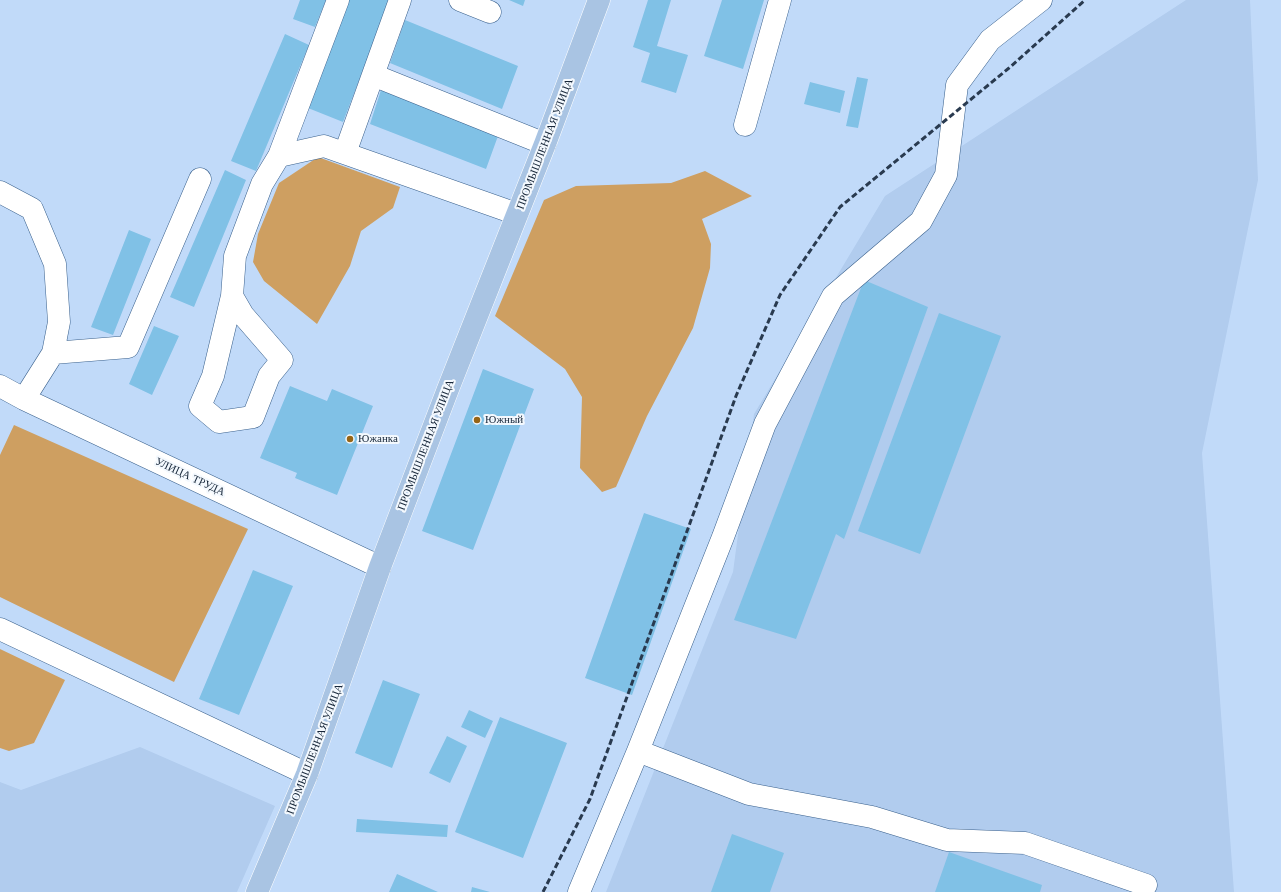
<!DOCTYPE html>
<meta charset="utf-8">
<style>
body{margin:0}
canvas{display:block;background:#c1daf9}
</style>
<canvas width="1281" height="892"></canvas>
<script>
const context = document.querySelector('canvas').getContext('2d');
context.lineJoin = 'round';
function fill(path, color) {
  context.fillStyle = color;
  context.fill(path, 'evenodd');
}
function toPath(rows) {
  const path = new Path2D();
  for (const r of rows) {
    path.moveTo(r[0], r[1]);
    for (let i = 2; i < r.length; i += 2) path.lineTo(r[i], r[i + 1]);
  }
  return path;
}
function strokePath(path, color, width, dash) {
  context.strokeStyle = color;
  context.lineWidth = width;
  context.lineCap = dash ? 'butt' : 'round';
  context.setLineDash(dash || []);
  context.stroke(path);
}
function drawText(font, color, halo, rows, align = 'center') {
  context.font = font + ' "Libre Baskerville",serif';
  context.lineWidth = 4;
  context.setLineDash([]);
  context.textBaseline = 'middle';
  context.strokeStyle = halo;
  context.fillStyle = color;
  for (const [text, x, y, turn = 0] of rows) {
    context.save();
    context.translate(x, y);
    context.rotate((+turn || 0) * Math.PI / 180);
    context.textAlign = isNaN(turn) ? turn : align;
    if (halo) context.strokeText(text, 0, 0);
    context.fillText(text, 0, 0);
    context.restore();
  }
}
fill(toPath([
 [1186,0,1250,0,1258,180,1202,453,1234,892,606,892,733,572,754,414,885,196],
 [140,747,275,806,237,892,0,892,0,782,21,790]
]), '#b1ccee');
fill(toPath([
 [318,157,400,187,393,208,361,231,350,266,317,324,264,281,253,262,258,234,279,183],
 [705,171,752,196,702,219,711,244,710,268,693,328,647,416,616,487,602,492,580,468,582,397,565,369,495,316,544,200,576,186,671,183],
 [14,425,248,529,174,682,0,597,0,455],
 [0,649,65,680,34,743,9,751,0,748]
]), '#ce9f61');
fill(toPath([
 [300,0,326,0,315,27,293,19],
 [348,0,390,0,343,122,308,108],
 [509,0,525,0,523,6],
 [648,0,671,0,657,46,688,55,676,93,641,82,650,53,633,47],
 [722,0,764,0,743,69,704,56],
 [405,20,518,66,502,109,390,63],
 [285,34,309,45,256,171,231,161],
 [857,77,868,79,858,128,846,126],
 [810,82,845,91,840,113,804,104],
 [381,90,498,136,486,169,370,124],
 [225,170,246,180,194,307,170,297],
 [129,230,151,239,113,335,91,327],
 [864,280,928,307,844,539,836,534,796,639,734,620],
 [939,313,1001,336,920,554,858,531],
 [154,326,179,336,152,395,129,384],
 [483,369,534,389,473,550,422,531],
 [290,386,327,401,332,389,373,406,337,495,295,478,297,473,260,458],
 [644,513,691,529,632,695,585,678],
 [253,570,293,586,239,715,199,699],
 [383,680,420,694,392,768,355,753],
 [469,710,493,721,485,738,461,727],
 [500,717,567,743,523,858,455,832],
 [447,736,467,746,450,783,429,773],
 [357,819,448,825,447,837,356,832],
 [732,834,784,853,770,892,711,892],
 [949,852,1042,885,1040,892,935,892],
 [397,874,438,892,389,892],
 [472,887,490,892,471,892]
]), '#80c1e6');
const minor = toPath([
 [460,0,490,12],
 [373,75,400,0],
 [745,125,780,0],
 [345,153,373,75,545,144],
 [279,156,338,0],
 [0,192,32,209,55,264,59,322,53,353,24,399],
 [232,296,243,315,282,360,269,376,253,417,219,422,200,406,213,376,232,296,235,256,262,184,279,156,324,146,517,214],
 [53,353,128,347,200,179],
 [0,386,24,399,380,567],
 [0,629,307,774],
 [638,751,749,794,872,817,947,840,1025,843,1146,885],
 [579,892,638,751,723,537,765,424,833,296,921,221,946,175,957,85,990,40,1041,0]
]);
const major = toPath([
 [257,892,307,774,380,567,448,389,545,144,599,0]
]);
strokePath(minor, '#3a618d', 23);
strokePath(major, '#fff', 23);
strokePath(minor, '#fff', 22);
strokePath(major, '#a9c4e3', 22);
strokePath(toPath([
 [543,892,590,799,736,396,780,295,840,207,1009,68,1085,0]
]), '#293a4f', 3, [6, 3]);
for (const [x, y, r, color] of [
 [477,420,4,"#966516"],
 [350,439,4,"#966516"]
]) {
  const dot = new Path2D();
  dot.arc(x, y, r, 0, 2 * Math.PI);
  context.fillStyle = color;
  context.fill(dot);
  strokePath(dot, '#f4f9fe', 1.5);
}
drawText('11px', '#162639', '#f4f9fe', [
 ["ПРОМЫШЛЕННАЯ УЛИЦА",545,144,-69],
 ["ПРОМЫШЛЕННАЯ УЛИЦА",426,445,-69],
 ["УЛИЦА ТРУДА",190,477,25],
 ["ПРОМЫШЛЕННАЯ УЛИЦА",315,749,-69]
]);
drawText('11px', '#162639', '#f4f9fe', [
 ["Южный",485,420],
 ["Южанка",358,439]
], 'left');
</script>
